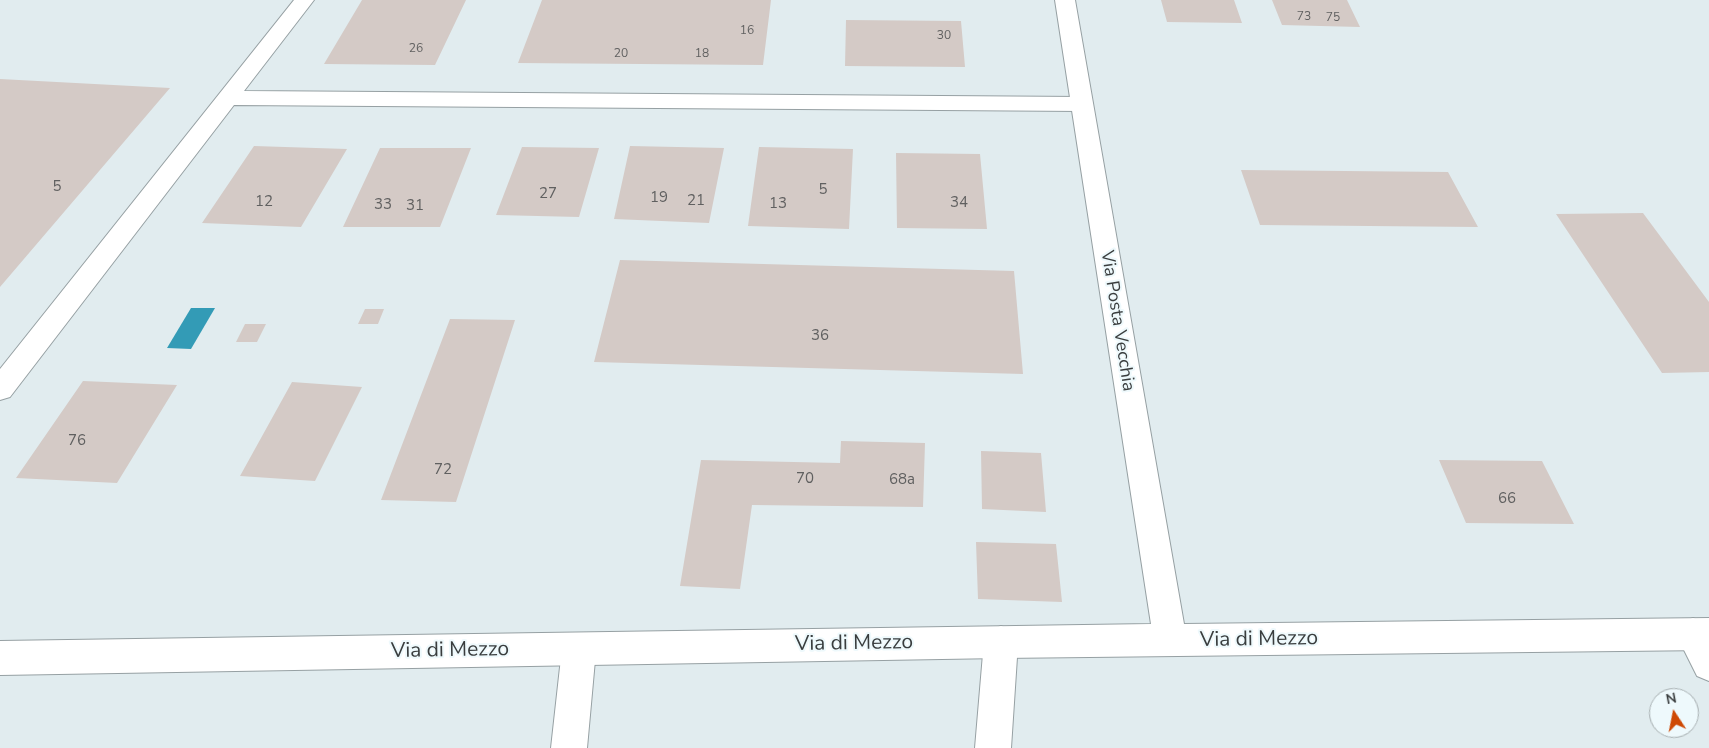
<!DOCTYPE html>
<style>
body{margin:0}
#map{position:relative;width:1709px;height:748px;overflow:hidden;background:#e1ecef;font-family:"Nunito Sans",sans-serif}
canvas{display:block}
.north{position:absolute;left:1649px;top:688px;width:50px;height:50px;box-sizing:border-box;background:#eef9fc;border:1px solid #a6aeb0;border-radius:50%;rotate:349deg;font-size:14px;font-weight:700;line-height:20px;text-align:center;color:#393d3e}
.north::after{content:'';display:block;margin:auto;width:18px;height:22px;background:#ce4904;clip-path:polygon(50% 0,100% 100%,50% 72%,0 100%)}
</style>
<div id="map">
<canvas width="1709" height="748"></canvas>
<div class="north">N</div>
</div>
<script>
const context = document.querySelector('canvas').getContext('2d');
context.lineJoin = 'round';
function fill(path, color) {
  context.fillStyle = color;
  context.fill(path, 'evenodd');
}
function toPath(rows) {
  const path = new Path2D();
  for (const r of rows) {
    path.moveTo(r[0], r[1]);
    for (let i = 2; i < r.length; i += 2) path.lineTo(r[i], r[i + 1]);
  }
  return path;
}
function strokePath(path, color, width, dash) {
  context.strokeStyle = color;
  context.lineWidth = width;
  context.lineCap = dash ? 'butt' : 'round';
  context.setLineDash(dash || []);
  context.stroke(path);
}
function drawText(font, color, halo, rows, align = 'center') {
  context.font = font + ' "Nunito Sans",sans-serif';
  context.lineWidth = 4;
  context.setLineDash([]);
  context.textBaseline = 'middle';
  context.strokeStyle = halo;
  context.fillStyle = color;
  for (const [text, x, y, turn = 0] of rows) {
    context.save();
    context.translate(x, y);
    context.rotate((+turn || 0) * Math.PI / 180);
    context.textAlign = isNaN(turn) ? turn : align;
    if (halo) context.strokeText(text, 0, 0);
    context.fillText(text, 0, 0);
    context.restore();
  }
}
fill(toPath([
 [191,308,215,308,191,349,167,348]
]), '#339bb6');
fill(toPath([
 [362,0,466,0,435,65,324,64],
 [542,0,771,0,763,65,518,63],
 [1161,0,1234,0,1242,23,1167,22],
 [1272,0,1347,0,1360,27,1282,25],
 [846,20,961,21,965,67,845,66],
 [0,79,170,88,0,287],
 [254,146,347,149,301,227,202,223],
 [630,146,724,148,709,223,614,219],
 [522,147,599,148,579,217,496,215],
 [759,147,853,149,849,229,748,226],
 [380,148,471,148,440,227,343,227],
 [896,153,980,154,987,229,897,228],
 [1241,170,1448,172,1478,227,1260,225],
 [1643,213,1709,302,1709,372,1662,373,1556,214],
 [620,260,1014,271,1023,374,594,362],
 [365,309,384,309,378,324,358,324],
 [450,319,515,320,456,502,381,500],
 [245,324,266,324,257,342,236,342],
 [83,381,177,385,117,483,16,478],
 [292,382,362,387,315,481,240,476],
 [841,441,925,443,923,507,752,505,740,589,680,586,701,460,840,463],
 [981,451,1041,453,1046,512,982,509],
 [1439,460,1542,461,1574,524,1466,523],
 [976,542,1056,544,1062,602,978,599]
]), '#d4cac6');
const street = toPath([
 [294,0,314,0,244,91,1081,97,1089,99,1092,104,1089,109,1081,111,234,105,10,397,0,400,0,369,294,0],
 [1693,618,1705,623,1709,630,1709,681,1697,676,1676,634,1681,623,1693,618],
 [1001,626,1013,631,1018,642,1011,748,975,748,984,642,989,631,1001,626],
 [579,633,591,637,596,649,587,748,551,748,562,649,567,637,579,633]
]);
const secondary = toPath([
 [1055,0,1075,0,1184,624,1709,618,1709,650,1001,658,0,675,0,641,1151,624,1055,0]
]);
strokePath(street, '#96a0a3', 2);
strokePath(secondary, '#96a0a3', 2);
fill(street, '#fff');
fill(secondary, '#fff');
drawText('12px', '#606060', null, [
 ["73",1304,17],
 ["75",1333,18],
 ["16",747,31],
 ["30",944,36],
 ["26",416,49],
 ["20",621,54],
 ["18",702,54]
]);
drawText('15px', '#606060', null, [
 ["5",57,187],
 ["5",823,190],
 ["27",548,194],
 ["19",659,198],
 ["21",696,201],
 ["12",264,202],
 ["34",959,203],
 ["13",778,204],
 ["33",383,205],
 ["31",415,206],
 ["36",820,336],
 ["76",77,441],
 ["72",443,470],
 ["70",805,479],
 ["68a",902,480],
 ["66",1507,499]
]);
drawText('18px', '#393d3e', '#eef9fc', [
 ["Via Posta Vecchia",1117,321,81]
]);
drawText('21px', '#393d3e', '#eef9fc', [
 ["Via di Mezzo",1259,640,-1],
 ["Via di Mezzo",854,644,-1],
 ["Via di Mezzo",450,651,-1]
]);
</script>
